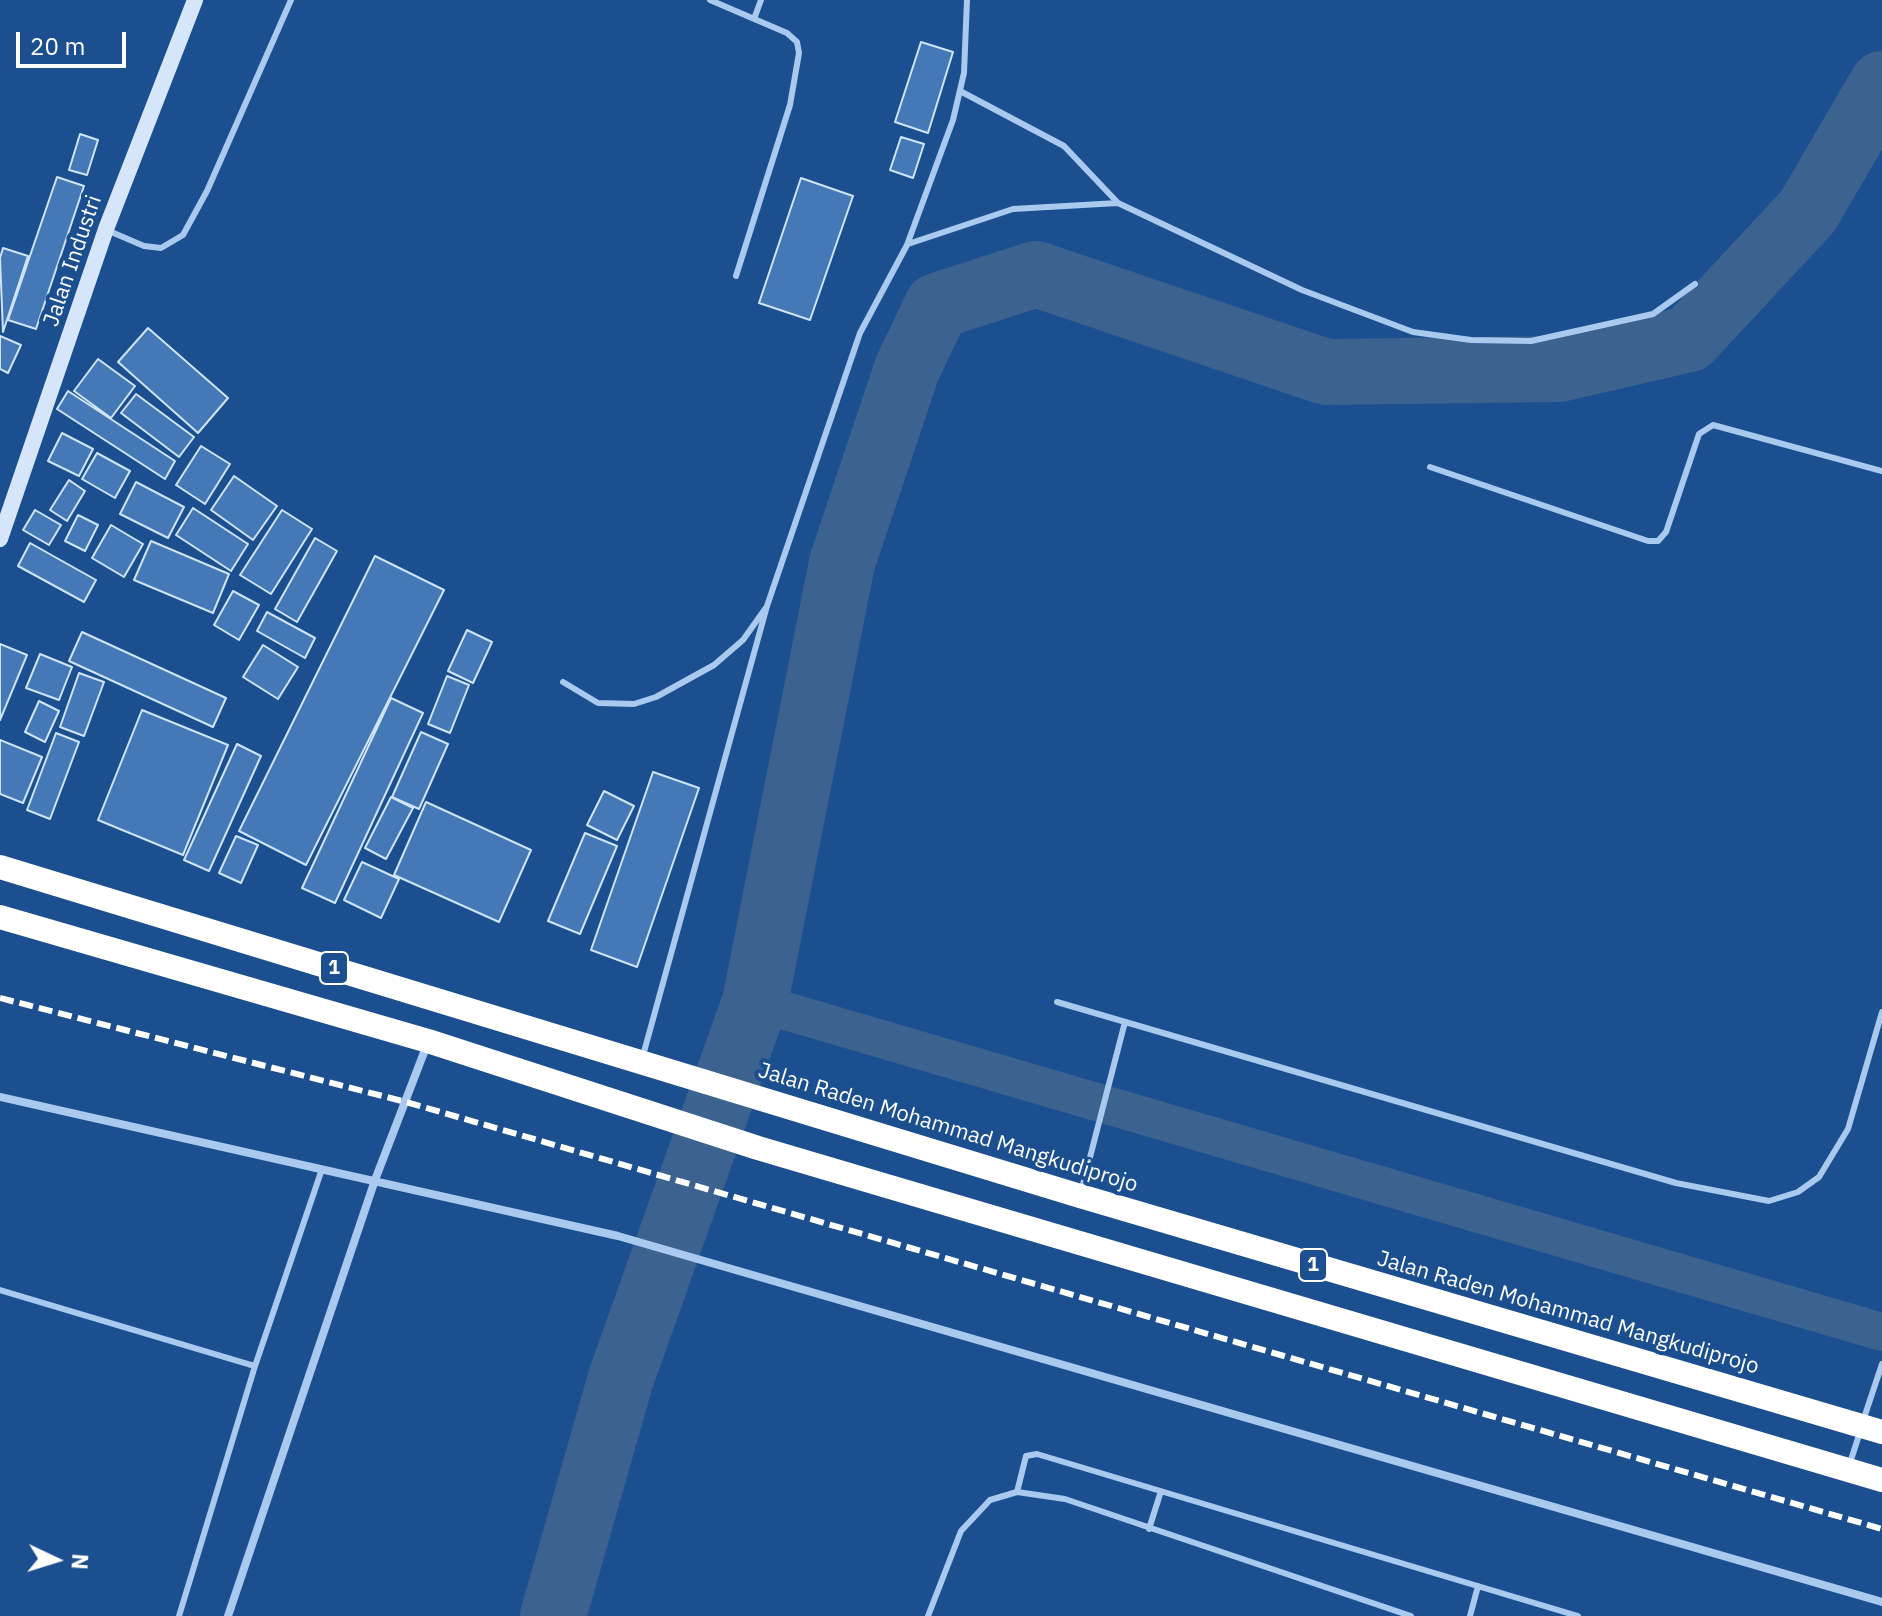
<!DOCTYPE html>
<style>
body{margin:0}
#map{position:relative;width:1882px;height:1616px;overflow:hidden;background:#1b4f8f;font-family:"IBM Plex Sans",sans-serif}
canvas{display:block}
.north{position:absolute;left:16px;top:1520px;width:80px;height:80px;-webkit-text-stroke:6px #1b4f8f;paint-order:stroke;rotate:94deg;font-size:22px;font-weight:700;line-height:32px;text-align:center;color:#fff}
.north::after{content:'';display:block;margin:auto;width:28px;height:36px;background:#fff;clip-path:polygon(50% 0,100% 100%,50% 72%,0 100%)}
.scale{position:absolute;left:16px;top:32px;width:110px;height:36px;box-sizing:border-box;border:4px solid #fff;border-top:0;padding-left:10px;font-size:24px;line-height:28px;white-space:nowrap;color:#fff;-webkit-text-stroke:6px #1b4f8f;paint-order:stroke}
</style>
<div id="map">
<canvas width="1882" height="1616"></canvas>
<div class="north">N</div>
<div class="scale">20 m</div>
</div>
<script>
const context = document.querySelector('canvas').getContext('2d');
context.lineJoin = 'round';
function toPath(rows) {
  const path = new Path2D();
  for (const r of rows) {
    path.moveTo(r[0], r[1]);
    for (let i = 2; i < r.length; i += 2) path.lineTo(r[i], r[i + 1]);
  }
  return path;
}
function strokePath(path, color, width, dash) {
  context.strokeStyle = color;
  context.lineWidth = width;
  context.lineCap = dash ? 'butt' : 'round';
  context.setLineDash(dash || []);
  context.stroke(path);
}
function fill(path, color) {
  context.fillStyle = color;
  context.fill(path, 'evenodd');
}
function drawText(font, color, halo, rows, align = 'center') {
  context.font = font + ' "IBM Plex Sans",sans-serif';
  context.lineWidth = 8;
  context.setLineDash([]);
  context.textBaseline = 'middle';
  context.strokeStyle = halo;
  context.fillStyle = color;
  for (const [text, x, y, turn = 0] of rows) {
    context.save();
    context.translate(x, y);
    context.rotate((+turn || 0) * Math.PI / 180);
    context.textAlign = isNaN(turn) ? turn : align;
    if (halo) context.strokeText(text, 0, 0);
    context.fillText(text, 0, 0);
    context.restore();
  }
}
strokePath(toPath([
 [755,1002,1882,1332]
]), '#3c6290', 38);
strokePath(toPath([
 [553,1616,621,1378,755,1002,842,563,907,369,937,306,1036,274,1326,372,1559,369,1689,339,1808,211,1882,84]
]), '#3c6290', 66);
const building = toPath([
 [921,42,953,52,928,133,895,122,921,42],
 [80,134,98,140,87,175,69,170,80,134],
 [901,137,924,144,913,178,890,170,901,137],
 [57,177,84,186,36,329,8,320,57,177],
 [801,178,853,196,810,320,759,303,801,178],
 [3,248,28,256,3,332,0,258,3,248],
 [148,328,228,398,198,433,118,362,148,328],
 [0,336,21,345,8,373,0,369,0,336],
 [98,359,135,386,111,418,74,391,98,359],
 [68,391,175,461,165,479,57,409,68,391],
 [136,394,194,437,179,457,121,413,136,394],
 [62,433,93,449,79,476,48,461,62,433],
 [201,446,230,464,205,504,176,485,201,446],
 [97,453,130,471,115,498,82,479,97,453],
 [234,476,277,506,253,540,211,510,234,476],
 [69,480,85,491,67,521,50,510,69,480],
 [136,482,184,507,168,538,120,514,136,482],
 [193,508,248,544,231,571,176,535,193,508],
 [35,510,61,525,49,545,23,530,35,510],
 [282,510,312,529,271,594,240,575,282,510],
 [78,515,98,525,85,551,65,541,78,515],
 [111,525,143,544,124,577,92,558,111,525],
 [315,538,337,551,297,622,275,609,315,538],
 [151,541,229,574,213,613,134,580,151,541],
 [30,543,96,580,84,602,18,566,30,543],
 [375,556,444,590,306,865,239,831,375,556],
 [233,591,259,605,239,640,214,625,233,591],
 [267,612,315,638,305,658,257,631,267,612],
 [467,630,492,642,473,683,448,671,467,630],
 [82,632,226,698,213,727,69,661,82,632],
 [0,644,27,655,0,720,0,644],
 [263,645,298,667,278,699,243,677,263,645],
 [40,654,72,667,59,700,26,688,40,654],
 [79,673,104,682,84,736,60,727,79,673],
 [447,676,469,685,450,733,428,724,447,676],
 [391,698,423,713,335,903,302,888,391,698],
 [39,701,59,711,45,742,25,732,39,701],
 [142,710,228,745,183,855,98,820,142,710],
 [421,732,448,744,419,809,392,797,421,732],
 [56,733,79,742,50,819,27,810,56,733],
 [0,740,42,757,23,803,0,794,0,740],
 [237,744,261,756,209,871,184,860,237,744],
 [653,772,699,788,637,967,591,950,653,772],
 [604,791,634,806,617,840,587,825,604,791],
 [391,797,413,808,386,859,365,848,391,797],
 [426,802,531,850,499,922,394,875,426,802],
 [585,833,617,846,580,934,548,921,585,833],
 [236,836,258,845,241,883,219,873,236,836],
 [362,862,399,879,381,918,344,900,362,862]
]);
fill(building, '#4478b7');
strokePath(building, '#cfe3fa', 2);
strokePath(toPath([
 [710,0,787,33,797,42,799,53,790,105,736,276],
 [754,19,761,0],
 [960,91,1064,146,1118,203,1302,290,1413,332,1471,340,1531,341,1653,314,1695,284],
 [109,231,144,246,161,248,183,235,207,191,291,0],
 [908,244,1013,209,1118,203],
 [1430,467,1648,541,1658,541,1666,532,1699,434,1713,425,1882,471],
 [563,682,598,703,634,704,656,697,714,665,743,640,765,609],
 [1057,1002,1676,1183,1769,1201,1798,1192,1819,1177,1848,1129,1882,1012],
 [642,1059,767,606,860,333,907,245,953,120,964,73,967,0],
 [1081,1192,1125,1022],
 [0,1290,255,1366],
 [1863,1421,1882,1364],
 [1850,1463,1860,1432],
 [1017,1492,1026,1456,1037,1454,1578,1616],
 [1149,1529,1161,1491],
 [179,1616,255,1366,322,1169],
 [928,1616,961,1531,990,1500,1017,1492,1065,1499,1411,1616],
 [1470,1616,1478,1586]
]), '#a9c9ee', 6);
strokePath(toPath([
 [0,1097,618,1236,1882,1602],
 [228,1616,375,1180,428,1042]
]), '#a9c9ee', 8);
strokePath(toPath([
 [0,539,106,229,195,0]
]), '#d6e6fa', 16);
strokePath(toPath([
 [0,867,1080,1196,1882,1432],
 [0,917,428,1041,758,1148,1882,1480]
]), '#fff', 24);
strokePath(toPath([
 [0,998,406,1102,1882,1529]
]), '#fff', 6, [14, 6]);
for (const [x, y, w] of [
 [334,968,28],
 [1313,1265,28]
]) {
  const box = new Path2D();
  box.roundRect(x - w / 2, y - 16, w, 32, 6);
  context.fillStyle = '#1b4f8f';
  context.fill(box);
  strokePath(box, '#fff', 2);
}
drawText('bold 20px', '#fff', null, [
 ["1",334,968],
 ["1",1313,1265]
]);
drawText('22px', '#fff', '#1b4f8f', [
 ["Jalan Industri",73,261,-71],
 ["Jalan Raden Mohammad Mangkudiprojo",948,1128,17],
 ["Jalan Raden Mohammad Mangkudiprojo",1568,1313,16]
]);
</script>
